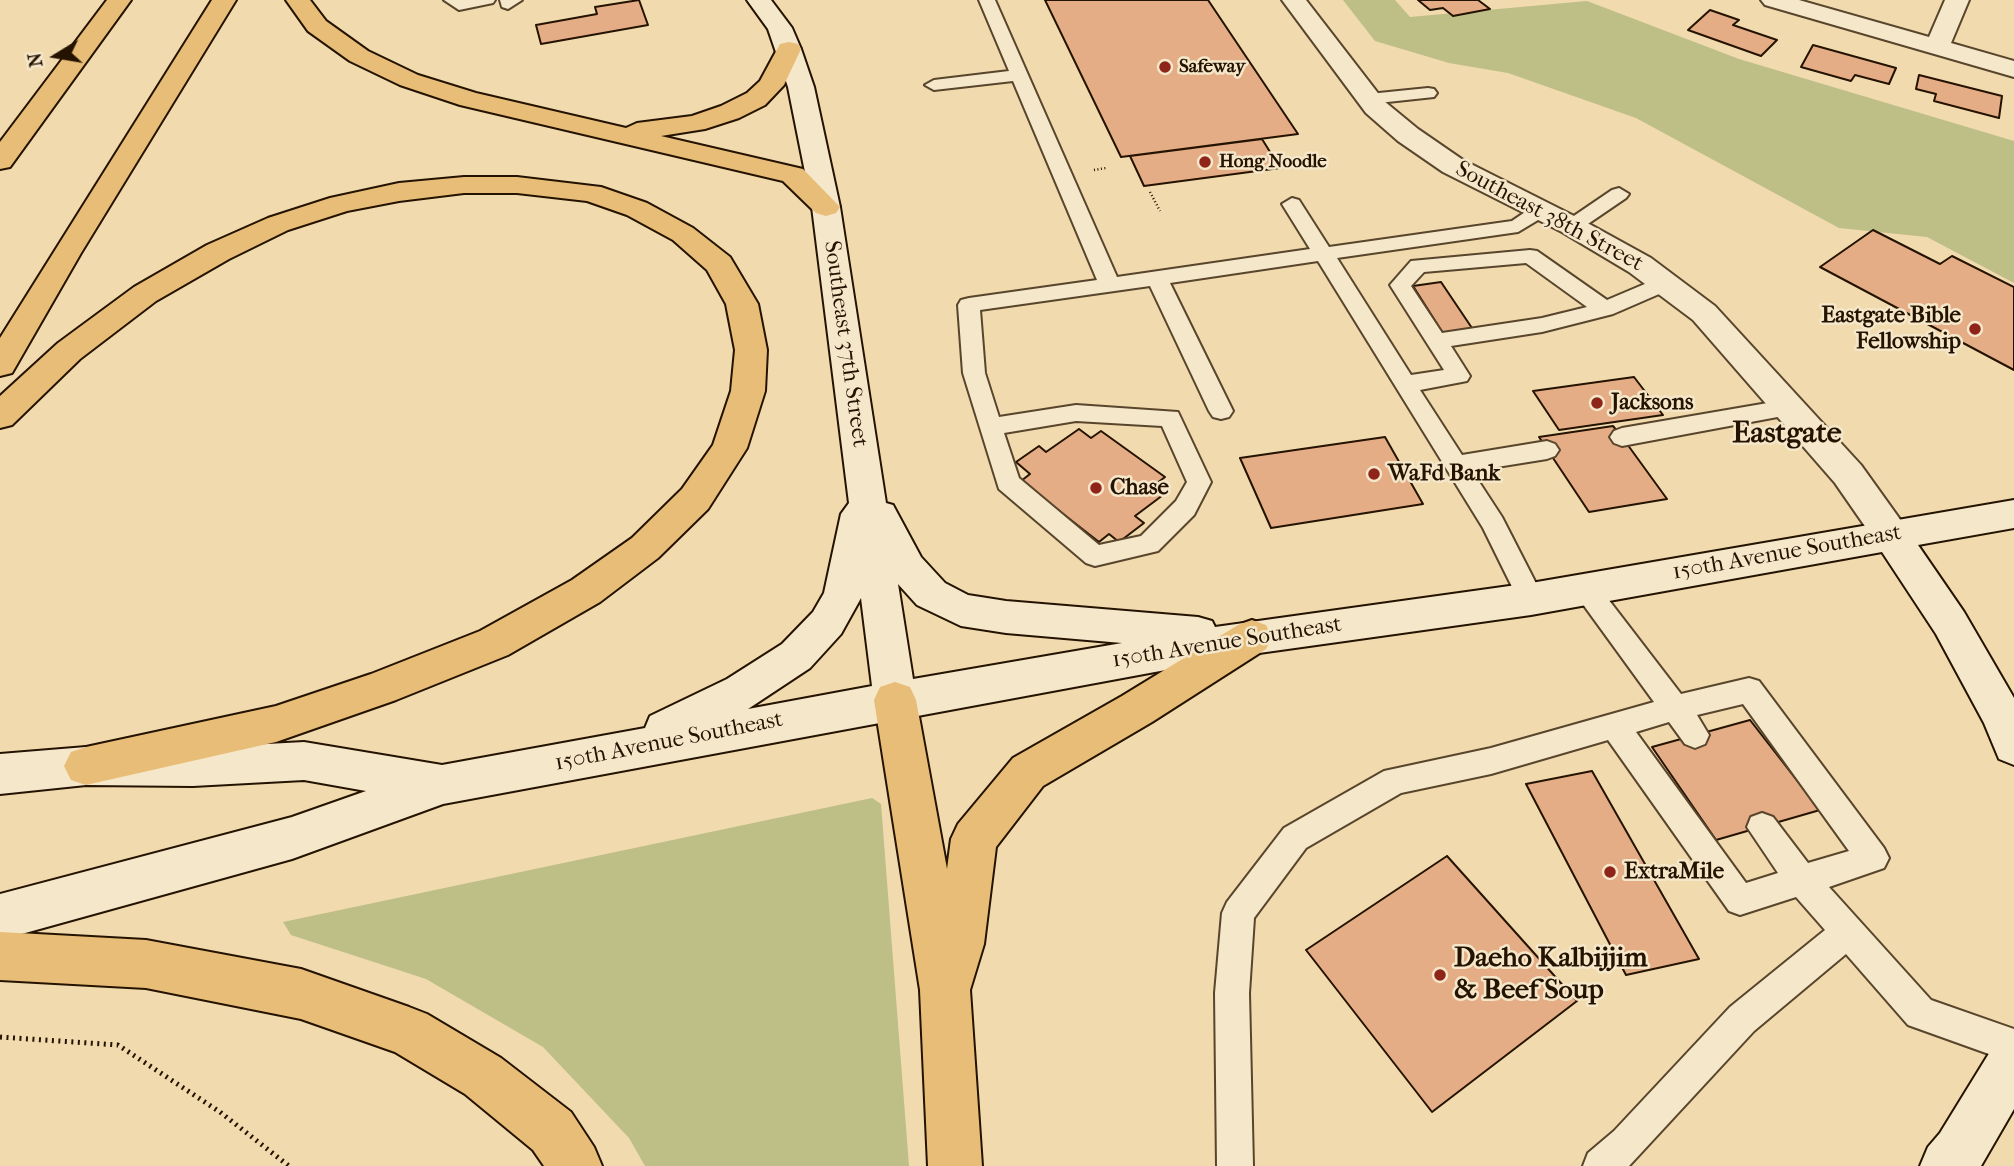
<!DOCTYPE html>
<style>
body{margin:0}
#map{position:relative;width:2014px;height:1166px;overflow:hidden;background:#f0daae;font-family:"IM FELL French Canon",serif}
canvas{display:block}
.north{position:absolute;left:21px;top:21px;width:70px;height:70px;-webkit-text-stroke:5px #f5e7ca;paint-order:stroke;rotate:259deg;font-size:19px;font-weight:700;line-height:28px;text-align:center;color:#251301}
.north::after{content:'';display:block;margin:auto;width:24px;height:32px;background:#251301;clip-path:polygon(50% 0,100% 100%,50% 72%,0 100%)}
</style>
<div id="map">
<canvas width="2014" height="1166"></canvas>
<div class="north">N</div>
</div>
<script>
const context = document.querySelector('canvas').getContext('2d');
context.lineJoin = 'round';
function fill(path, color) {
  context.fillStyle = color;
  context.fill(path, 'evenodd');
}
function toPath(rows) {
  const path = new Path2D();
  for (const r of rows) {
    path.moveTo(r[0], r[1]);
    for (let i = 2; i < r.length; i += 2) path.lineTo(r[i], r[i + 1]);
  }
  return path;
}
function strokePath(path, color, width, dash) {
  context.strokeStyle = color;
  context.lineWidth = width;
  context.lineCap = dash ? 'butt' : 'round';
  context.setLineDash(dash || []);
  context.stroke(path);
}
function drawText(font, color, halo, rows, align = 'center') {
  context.font = font + ' "IM FELL French Canon",serif';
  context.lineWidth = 5;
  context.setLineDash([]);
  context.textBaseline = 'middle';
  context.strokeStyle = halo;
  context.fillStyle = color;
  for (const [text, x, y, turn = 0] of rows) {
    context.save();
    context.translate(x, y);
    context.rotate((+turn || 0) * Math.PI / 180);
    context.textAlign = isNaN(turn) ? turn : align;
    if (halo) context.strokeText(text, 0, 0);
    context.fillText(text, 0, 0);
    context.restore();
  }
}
fill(toPath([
 [1343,0,1395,0,1410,17,1587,1,1739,59,2014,141,2014,283,1927,237,1839,228,1636,118,1508,73,1449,63,1375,41],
 [872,798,881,804,909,1166,645,1166,629,1138,543,1047,426,979,291,935,283,922]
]), '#bebe87');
const building = toPath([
 [639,0,648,25,541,44,536,25,597,14,595,7,639,0],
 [1045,0,1208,0,1298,134,1121,157,1045,0],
 [1418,0,1478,0,1490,9,1453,16,1443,8,1430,10,1418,0],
 [1710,10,1739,20,1733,25,1777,40,1761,56,1688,30,1710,10],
 [1813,45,1896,68,1889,84,1855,75,1851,81,1801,67,1813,45],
 [1919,75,2002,96,1999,118,1934,101,1936,94,1916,89,1919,75],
 [1262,139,1280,168,1144,186,1130,156,1262,139],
 [1873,230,1940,264,1952,256,2014,287,2014,370,1820,267,1873,230],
 [1441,282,1476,334,1446,338,1413,286,1441,282],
 [1634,377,1663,415,1559,430,1533,391,1634,377],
 [1613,426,1622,437,1667,499,1589,512,1539,437,1613,426],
 [1079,429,1091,438,1101,431,1165,477,1156,484,1167,492,1135,516,1144,523,1119,542,1109,534,1099,542,1021,481,1030,474,1016,462,1039,446,1046,452,1079,429],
 [1385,437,1423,504,1271,528,1240,458,1385,437],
 [1750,720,1820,810,1716,840,1652,747,1750,720],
 [1592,771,1699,959,1626,975,1526,784,1592,771],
 [1447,856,1577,1001,1432,1112,1306,950,1447,856]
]);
fill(building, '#e4ad86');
strokePath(building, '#251301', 2);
const lane = toPath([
 [444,0,495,0,493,3,459,10,444,0],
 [500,0,522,0,508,9,502,7,500,0],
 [979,0,995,0,1117,277,1310,249,1282,204,1292,198,1299,200,1329,247,1512,221,1534,206,1548,206,1551,210,1548,214,1518,232,1337,258,1411,375,1444,370,1390,285,1411,261,1530,250,1537,251,1607,300,1659,278,1673,278,1676,283,1673,288,1613,314,1542,332,1451,346,1470,376,1467,381,1420,390,1462,455,1547,441,1555,444,1559,450,1555,456,1547,459,1472,471,1502,517,1544,599,1540,607,1531,610,1522,607,1483,528,1318,261,1170,283,1233,411,1229,417,1221,419,1213,417,1209,411,1150,286,980,310,985,373,999,417,1076,405,1178,412,1211,482,1194,515,1158,551,1095,566,1086,563,999,489,963,373,958,305,961,300,969,298,1097,280,1013,81,934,90,925,85,934,80,1009,71,979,0],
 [1526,263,1587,307,1542,318,1442,333,1411,286,1424,272,1526,263],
 [1076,421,1162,426,1187,482,1176,501,1141,536,1099,545,1019,478,1004,433,1076,421],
 [1428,88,1434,89,1437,93,1434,97,1369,104,1360,99,1369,94,1428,88],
 [1619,188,1629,194,1626,198,1579,230,1565,230,1562,226,1565,222,1612,190,1619,188],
 [1791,399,1799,401,1803,407,1799,413,1622,446,1614,443,1610,437,1614,431,1622,428,1791,399],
 [1586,578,1595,582,1681,694,1749,678,1759,681,1884,848,1889,858,1884,868,1829,887,1931,1000,2014,1029,2014,1063,1908,1025,1846,954,1754,1031,1629,1166,1583,1166,1588,1153,1614,1131,1730,1007,1825,930,1796,897,1740,915,1729,911,1608,740,1491,774,1401,793,1306,848,1254,918,1249,993,1253,1166,1217,1166,1215,993,1222,913,1227,902,1284,828,1384,771,1491,748,1654,702,1577,596,1573,589,1577,582,1586,578],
 [1743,704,1849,851,1808,863,1773,817,1762,813,1751,817,1747,827,1778,873,1746,883,1636,732,1669,722,1685,744,1695,748,1705,744,1709,735,1697,715,1743,704]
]);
const street = toPath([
 [1282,0,1306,0,1384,101,1418,129,1463,160,1582,220,1651,258,1715,306,1861,465,1904,525,1910,535,1904,545,1891,549,1878,545,1835,483,1693,320,1629,272,1562,232,1443,172,1398,141,1366,113,1282,0],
 [1761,0,1799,0,1929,37,1945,0,1969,0,1951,43,2014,61,2014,77,1765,5,1761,0]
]);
const secondary = toPath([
 [747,0,771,0,792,28,801,49,814,87,840,207,886,503,893,505,921,557,945,583,968,595,1006,601,1198,617,1212,621,1215,627,1531,583,2014,500,2014,528,1918,545,1964,612,2014,698,2014,765,1999,759,1984,723,1936,634,1882,552,1531,615,1252,654,443,804,292,859,0,940,0,894,292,817,366,791,304,780,193,786,86,785,0,794,0,754,86,747,193,748,304,742,442,765,645,728,650,716,727,679,782,644,813,612,824,593,841,514,849,503,812,207,788,87,768,29,747,0],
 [898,584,917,605,961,626,1006,633,1122,643,913,679,898,584],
 [861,598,872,686,748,709,810,668,841,634,861,598],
 [2014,1035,2014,1109,1981,1166,1920,1166,1928,1147,1940,1133,1996,1042,2014,1035]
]);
const highway = toPath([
 [107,0,131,0,10,167,0,169,0,142,107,0],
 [212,0,236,0,81,253,12,373,0,376,0,338,212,0],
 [286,0,310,0,326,21,368,51,418,75,476,93,626,128,637,123,692,116,721,106,747,93,760,81,780,44,789,42,798,44,801,49,784,85,765,105,739,118,705,129,661,136,803,169,840,207,836,213,826,216,816,213,783,181,460,105,400,85,350,61,308,31,286,0],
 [464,177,517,177,601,187,647,203,693,228,730,257,758,304,767,350,765,391,747,448,708,509,658,558,600,602,508,655,396,700,276,742,86,785,71,780,64,766,71,752,86,747,276,706,371,674,480,631,572,580,632,538,682,489,713,445,731,391,735,350,726,304,707,270,673,240,627,215,587,201,517,193,464,193,399,201,347,211,288,230,229,259,156,301,80,359,12,425,0,428,0,396,58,343,134,287,207,245,268,218,330,198,399,183,464,177],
 [1252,620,1266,625,1272,637,1266,649,1152,722,1043,786,996,847,984,944,970,990,982,1166,928,1166,920,990,874,700,880,687,895,682,910,687,916,700,947,869,951,839,958,824,1013,758,1122,696,1238,625,1252,620],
 [0,932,146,940,301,969,409,1007,427,1014,501,1058,571,1112,594,1147,602,1166,544,1166,533,1150,465,1094,395,1052,301,1019,146,988,0,980,0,932]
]);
strokePath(lane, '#58452c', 4);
strokePath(street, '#58452c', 4);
strokePath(secondary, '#251301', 4);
strokePath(highway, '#251301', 4);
strokePath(toPath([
 [1094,170,1106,168],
 [1150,192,1160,211]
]), '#251301', 2.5, [1, 2.5]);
strokePath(toPath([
 [0,1037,118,1045,220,1112,289,1166]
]), '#251301', 5, [2, 4.5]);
fill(lane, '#f5e7ca');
fill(street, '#f5e7ca');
fill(secondary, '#f5e7ca');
fill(highway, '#e8bd77');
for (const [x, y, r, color] of [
 [1165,67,7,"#8f2418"],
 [1205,162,7,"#8f2418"],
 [1975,329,7,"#8f2418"],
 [1597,403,7,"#8f2418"],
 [1374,474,7,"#8f2418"],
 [1096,488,7,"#8f2418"],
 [1610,872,7,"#8f2418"],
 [1440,975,7,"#8f2418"]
]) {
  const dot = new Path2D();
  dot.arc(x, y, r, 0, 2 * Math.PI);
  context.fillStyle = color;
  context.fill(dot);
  strokePath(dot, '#f5e7ca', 2.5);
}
drawText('bold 19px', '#251301', '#f5e7ca', [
 ["Safeway",1179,67],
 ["Hong Noodle",1219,162]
], 'left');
drawText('23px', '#251301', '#f5e7ca', [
 ["Southeast 38th Street",1549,217,28],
 ["Southeast 37th Street",845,344,82],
 ["150th Avenue Southeast",1787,553,-10],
 ["150th Avenue Southeast",1227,643,-9],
 ["150th Avenue Southeast",669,742,-11]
]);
drawText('bold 23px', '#251301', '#f5e7ca', [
 ["Eastgate Bible",1961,316,"right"],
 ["Fellowship",1961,342,"right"],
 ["Jacksons",1611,403],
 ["WaFd Bank",1388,474],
 ["Chase",1110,488],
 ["ExtraMile",1624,872]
], 'left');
drawText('bold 28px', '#251301', '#f5e7ca', [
 ["Daeho Kalbijjim",1454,959],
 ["& Beef Soup",1454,991]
], 'left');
drawText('bold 30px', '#251301', '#f5e7ca', [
 ["Eastgate",1787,435]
]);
</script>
